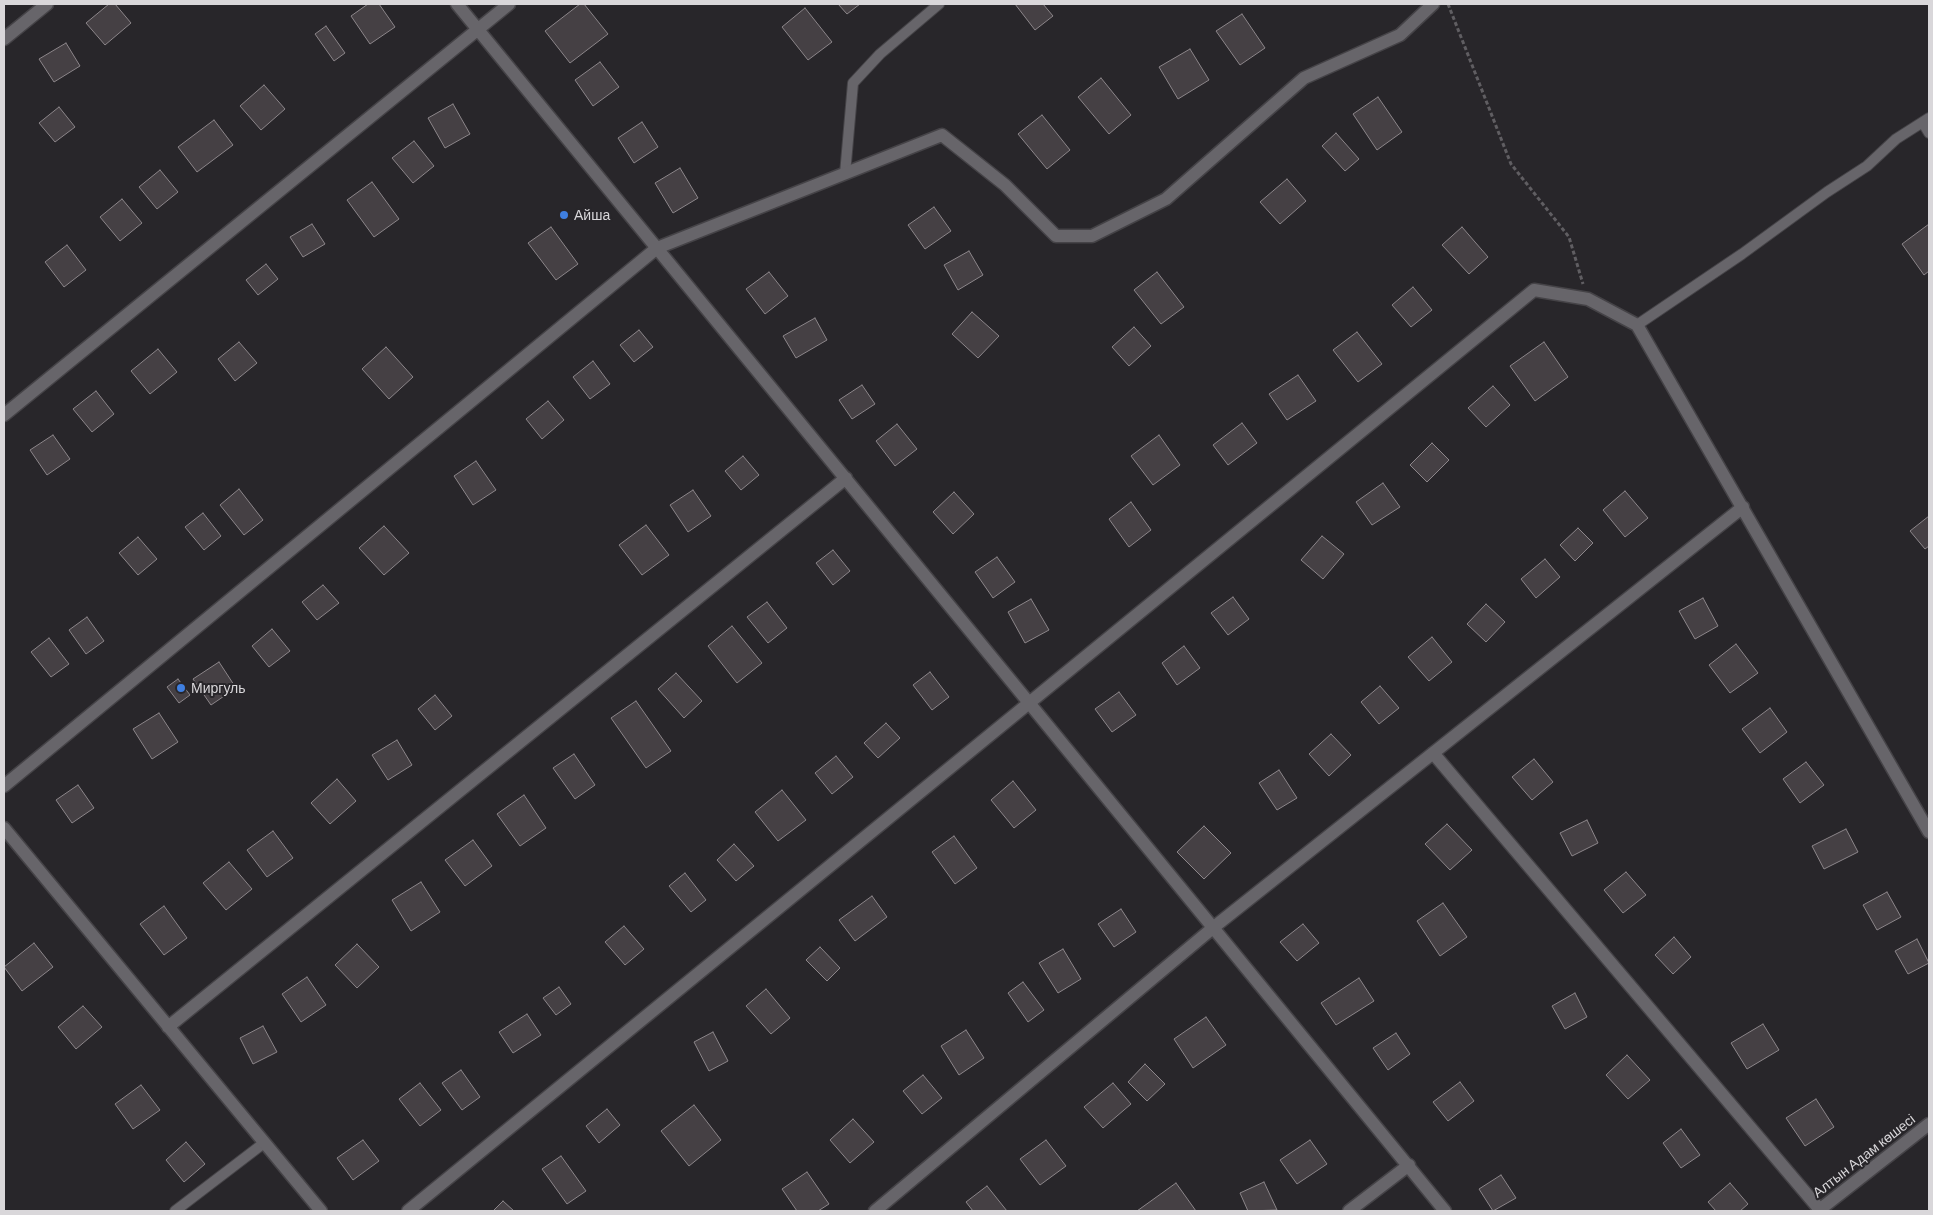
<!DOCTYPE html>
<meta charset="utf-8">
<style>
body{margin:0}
#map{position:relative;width:1933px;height:1215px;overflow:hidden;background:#28262a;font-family:Barlow,sans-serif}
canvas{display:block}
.frame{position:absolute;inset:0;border:5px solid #d9d7da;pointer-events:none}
</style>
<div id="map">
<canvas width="1933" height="1215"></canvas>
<div class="frame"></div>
</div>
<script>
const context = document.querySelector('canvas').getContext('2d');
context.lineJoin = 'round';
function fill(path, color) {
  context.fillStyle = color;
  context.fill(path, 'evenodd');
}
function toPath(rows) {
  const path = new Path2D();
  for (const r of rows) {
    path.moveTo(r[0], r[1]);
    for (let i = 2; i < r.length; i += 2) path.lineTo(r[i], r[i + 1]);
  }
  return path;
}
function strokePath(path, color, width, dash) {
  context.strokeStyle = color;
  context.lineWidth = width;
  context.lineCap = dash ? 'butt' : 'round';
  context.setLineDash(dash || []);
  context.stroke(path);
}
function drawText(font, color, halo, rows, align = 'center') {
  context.font = font + ' Barlow,sans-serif';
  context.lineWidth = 4;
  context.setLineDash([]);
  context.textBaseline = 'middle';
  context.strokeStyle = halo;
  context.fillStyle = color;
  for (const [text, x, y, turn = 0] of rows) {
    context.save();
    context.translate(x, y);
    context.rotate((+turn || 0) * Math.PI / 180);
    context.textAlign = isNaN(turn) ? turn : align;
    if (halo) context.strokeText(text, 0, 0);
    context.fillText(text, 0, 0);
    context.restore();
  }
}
const building = toPath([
 [109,4,115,4,131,23,105,45,86,23,109,4],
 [368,4,379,4,395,27,370,44,351,16,368,4],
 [580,4,584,4,608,34,570,63,545,31,580,4],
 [838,4,860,4,847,14,838,4],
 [1015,4,1043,4,1053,16,1035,30,1015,4],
 [805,8,832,42,808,60,782,27,805,8],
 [1242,14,1265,48,1240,65,1216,31,1242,14],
 [326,26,345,53,334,61,315,34,326,26],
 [66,43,80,66,54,82,39,59,66,43],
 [1190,49,1209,80,1178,99,1159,67,1190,49],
 [600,62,619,87,593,106,575,80,600,62],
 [1101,78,1131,115,1109,134,1078,97,1101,78],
 [264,85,285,109,261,130,240,106,264,85],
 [1378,97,1402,132,1377,150,1353,114,1378,97],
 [453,104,470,134,445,148,428,118,453,104],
 [59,107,75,127,55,142,39,123,59,107],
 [1042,115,1070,150,1047,169,1018,134,1042,115],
 [214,120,233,145,197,172,178,147,214,120],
 [642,122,658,147,634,163,618,138,642,122],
 [1336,133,1359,159,1345,171,1322,146,1336,133],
 [414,141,434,166,413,183,392,158,414,141],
 [680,168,698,198,673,213,655,183,680,168],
 [160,170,178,192,157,209,139,187,160,170],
 [1287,179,1306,201,1280,224,1260,202,1287,179],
 [372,182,399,219,374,237,347,200,372,182],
 [122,199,142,223,120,241,100,217,122,199],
 [934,207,951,231,925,249,908,225,934,207],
 [312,224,325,244,303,257,290,237,312,224],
 [1929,224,1929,271,1924,275,1902,244,1929,224],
 [551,227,578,264,556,280,528,243,551,227],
 [1462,227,1488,257,1469,274,1442,245,1462,227],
 [67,245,86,270,64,287,45,262,67,245],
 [969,251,983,275,958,290,944,265,969,251],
 [266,264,278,279,258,295,246,280,266,264],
 [769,272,788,296,765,314,746,289,769,272],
 [1157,272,1184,307,1161,324,1134,290,1157,272],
 [1413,287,1432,310,1411,327,1392,305,1413,287],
 [972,312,999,336,978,358,952,334,972,312],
 [815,318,827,340,796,358,783,336,815,318],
 [1134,327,1151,346,1129,366,1112,347,1134,327],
 [639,330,653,347,634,362,620,345,639,330],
 [1357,332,1382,364,1358,382,1333,350,1357,332],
 [239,342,257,363,235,381,218,359,239,342],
 [1544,342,1568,377,1535,401,1510,366,1544,342],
 [386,347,413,377,389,399,362,369,386,347],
 [158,349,177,372,150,394,131,371,158,349],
 [593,361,610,384,590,399,573,377,593,361],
 [1298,375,1316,401,1287,420,1269,394,1298,375],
 [862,385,875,404,852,419,839,400,862,385],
 [1493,386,1510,405,1486,427,1468,408,1493,386],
 [96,391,114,414,92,432,73,409,96,391],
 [548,401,564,420,542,439,526,419,548,401],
 [1242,423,1257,443,1228,465,1213,445,1242,423],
 [897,424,917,449,895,466,876,441,897,424],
 [53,435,70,459,47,475,30,450,53,435],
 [1159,435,1180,465,1153,485,1131,456,1159,435],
 [1432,443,1449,460,1427,482,1410,465,1432,443],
 [743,456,759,475,741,490,725,471,743,456],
 [476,461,496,490,473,505,454,476,476,461],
 [1383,483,1400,507,1372,525,1356,502,1383,483],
 [239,489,263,520,244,535,220,505,239,489],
 [693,490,711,516,688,532,670,505,693,490],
 [1625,491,1648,518,1625,537,1603,510,1625,491],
 [954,492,974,514,953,534,933,512,954,492],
 [1131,502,1151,530,1129,547,1109,519,1131,502],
 [203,513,221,536,204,550,185,527,203,513],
 [1929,516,1929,546,1925,549,1910,531,1929,516],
 [646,525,669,555,642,575,619,545,646,525],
 [384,526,409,553,384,575,359,548,384,526],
 [1578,528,1593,543,1575,561,1560,545,1578,528],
 [1322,536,1344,554,1323,579,1301,560,1322,536],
 [138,537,157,559,138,575,119,553,138,537],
 [833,550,850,571,833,585,816,563,833,550],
 [997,557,1015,582,993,598,975,572,997,557],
 [1545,559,1560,577,1536,598,1521,579,1545,559],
 [323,585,339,603,317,620,302,602,323,585],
 [1233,597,1249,619,1228,635,1211,613,1233,597],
 [1703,598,1718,626,1695,639,1679,611,1703,598],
 [1031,599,1049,630,1025,643,1008,612,1031,599],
 [767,602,787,628,768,643,747,617,767,602],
 [1486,604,1505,622,1486,642,1467,624,1486,604],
 [87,617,104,641,86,654,69,630,87,617],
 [732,626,762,663,737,683,708,646,732,626],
 [272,629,290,651,269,667,252,646,272,629],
 [1432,637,1452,662,1429,681,1408,657,1432,637],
 [49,638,69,664,51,677,31,652,49,638],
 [1736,644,1758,673,1730,693,1709,665,1736,644],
 [1184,646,1200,668,1177,685,1162,663,1184,646],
 [219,662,236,688,211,705,193,679,219,662],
 [930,672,949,697,932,710,913,685,930,672],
 [676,673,702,701,684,718,658,689,676,673],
 [178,679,190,695,179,703,167,687,178,679],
 [1380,686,1399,708,1379,724,1361,702,1380,686],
 [1119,692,1136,715,1112,732,1095,709,1119,692],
 [435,695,452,716,435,730,418,709,435,695],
 [636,701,671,751,646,768,611,718,636,701],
 [1770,708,1787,732,1760,753,1742,729,1770,708],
 [159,713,178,742,152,759,133,729,159,713],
 [886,723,900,738,878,758,864,743,886,723],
 [1331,734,1351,755,1329,776,1309,754,1331,734],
 [397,740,412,765,388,780,372,755,397,740],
 [574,754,595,785,575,799,553,768,574,754],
 [836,756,853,777,832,794,815,773,836,756],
 [1534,759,1553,782,1532,800,1512,777,1534,759],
 [1806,762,1824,785,1800,803,1783,779,1806,762],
 [1279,770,1297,798,1277,810,1259,783,1279,770],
 [337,779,356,801,330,824,311,803,337,779],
 [1013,781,1036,810,1014,828,991,800,1013,781],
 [78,785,94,808,72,823,56,800,78,785],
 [782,790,806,820,778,841,755,812,782,790],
 [524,795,546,828,520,846,497,814,524,795],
 [1587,820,1598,843,1572,856,1560,833,1587,820],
 [1447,824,1472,850,1450,870,1425,844,1447,824],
 [1204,826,1231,853,1204,879,1177,852,1204,826],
 [1846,829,1858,852,1824,869,1812,846,1846,829],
 [273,831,293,858,267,877,247,850,273,831],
 [954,836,977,868,955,884,932,852,954,836],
 [473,840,492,866,465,886,445,860,473,840],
 [734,844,754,866,736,881,717,860,734,844],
 [229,862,252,889,226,910,203,883,229,862],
 [1626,872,1646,895,1623,913,1604,890,1626,872],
 [685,873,706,900,691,912,669,886,685,873],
 [421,882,440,912,411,931,392,900,421,882],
 [1887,892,1901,917,1877,930,1863,905,1887,892],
 [872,896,887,917,855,941,839,920,872,896],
 [1443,903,1467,937,1440,956,1417,921,1443,903],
 [164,906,187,938,164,955,140,924,164,906],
 [1121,909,1136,932,1114,947,1098,924,1121,909],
 [1303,924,1319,943,1297,961,1280,942,1303,924],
 [624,926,644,949,625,965,605,942,624,926],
 [1674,937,1691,957,1673,974,1655,955,1674,937],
 [1917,939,1929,963,1908,974,1895,951,1917,939],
 [34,943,53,967,22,991,4,967,34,943],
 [357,944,379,967,357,988,335,965,357,944],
 [820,947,840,968,827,981,806,960,820,947],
 [1063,949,1081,979,1058,993,1039,963,1063,949],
 [307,977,326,1005,301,1022,282,994,307,977],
 [1359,978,1374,1001,1336,1025,1321,1003,1359,978],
 [1023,982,1044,1010,1028,1022,1008,993,1023,982],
 [559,987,571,1004,556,1015,543,998,559,987],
 [766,989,790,1018,771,1034,746,1006,766,989],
 [1575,993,1587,1017,1565,1029,1552,1006,1575,993],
 [83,1006,102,1027,76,1049,58,1027,83,1006],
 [527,1014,541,1035,513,1053,499,1032,527,1014],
 [1206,1017,1226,1045,1193,1068,1174,1039,1206,1017],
 [1763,1024,1779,1050,1747,1069,1731,1043,1763,1024],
 [263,1026,277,1052,253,1064,240,1038,263,1026],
 [966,1030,984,1058,959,1075,941,1046,966,1030],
 [713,1032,728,1061,709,1071,694,1042,713,1032],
 [1396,1033,1410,1054,1388,1070,1373,1048,1396,1033],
 [1627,1055,1650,1080,1628,1099,1606,1075,1627,1055],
 [1145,1064,1165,1084,1147,1101,1128,1082,1145,1064],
 [461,1070,480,1097,462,1110,442,1083,461,1070],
 [923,1075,942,1098,922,1114,903,1091,923,1075],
 [1460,1082,1474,1101,1448,1121,1433,1102,1460,1082],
 [420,1083,441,1110,420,1126,399,1099,420,1083],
 [1113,1083,1131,1104,1103,1128,1084,1107,1113,1083],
 [141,1085,160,1110,133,1129,115,1104,141,1085],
 [1816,1099,1834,1127,1805,1146,1786,1118,1816,1099],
 [694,1105,721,1140,689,1166,661,1131,694,1105],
 [607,1109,620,1125,599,1143,586,1126,607,1109],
 [853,1119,874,1142,850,1163,830,1140,853,1119],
 [1681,1129,1700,1155,1681,1168,1663,1143,1681,1129],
 [363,1140,379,1161,353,1180,337,1158,363,1140],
 [1046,1140,1066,1166,1040,1185,1020,1159,1046,1140],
 [1310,1140,1327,1164,1297,1184,1280,1160,1310,1140],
 [186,1142,205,1164,184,1182,166,1160,186,1142],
 [561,1156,586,1191,567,1204,542,1169,561,1156],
 [807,1172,829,1204,818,1211,797,1211,782,1189,807,1172],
 [1501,1175,1516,1198,1493,1211,1479,1189,1501,1175],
 [1264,1182,1277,1210,1248,1211,1240,1193,1264,1182],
 [1176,1183,1196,1211,1137,1211,1176,1183],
 [1730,1183,1748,1204,1740,1211,1716,1211,1708,1202,1730,1183],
 [987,1186,1007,1211,973,1211,966,1202,987,1186],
 [503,1201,514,1211,493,1211,503,1201]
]);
fill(building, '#454044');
strokePath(building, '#8c868a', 1);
const lane = toPath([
 [1923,123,1929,133],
 [845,174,853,83,880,54,939,4],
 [1637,325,1742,254,1827,192,1867,166,1896,139,1929,118],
 [175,1211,264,1143]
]);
const street = toPath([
 [457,4,1445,1211],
 [4,39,47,4],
 [4,415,509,4],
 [1433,753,1821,1211],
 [4,786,657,248,942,135,1005,185,1056,236,1092,236,1166,199,1304,78,1400,35,1433,4],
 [4,828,321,1211],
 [168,1027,846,478],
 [408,1211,1534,290,1588,299,1637,325,1929,832],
 [875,1211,1214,927,1743,507],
 [1349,1211,1409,1165],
 [1818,1211,1929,1124]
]);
strokePath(lane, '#454347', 12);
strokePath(street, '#454347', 15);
strokePath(toPath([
 [1448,4,1511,164,1569,237,1583,284]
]), '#605e62', 3, [4, 2.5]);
strokePath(lane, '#67656a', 10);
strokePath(street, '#67656a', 12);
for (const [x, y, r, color] of [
 [564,215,5,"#3f7fe0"],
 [181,688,5,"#3f7fe0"]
]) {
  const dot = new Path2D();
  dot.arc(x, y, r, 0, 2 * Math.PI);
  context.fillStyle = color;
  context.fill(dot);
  strokePath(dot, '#28262a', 2);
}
drawText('14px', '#d9d7da', '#28262a', [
 ["Айша",574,215],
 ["Миргуль",191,688]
], 'left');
drawText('14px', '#d9d7da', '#28262a', [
 ["Алтын Адам көшесі",1864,1156,-38]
]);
</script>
